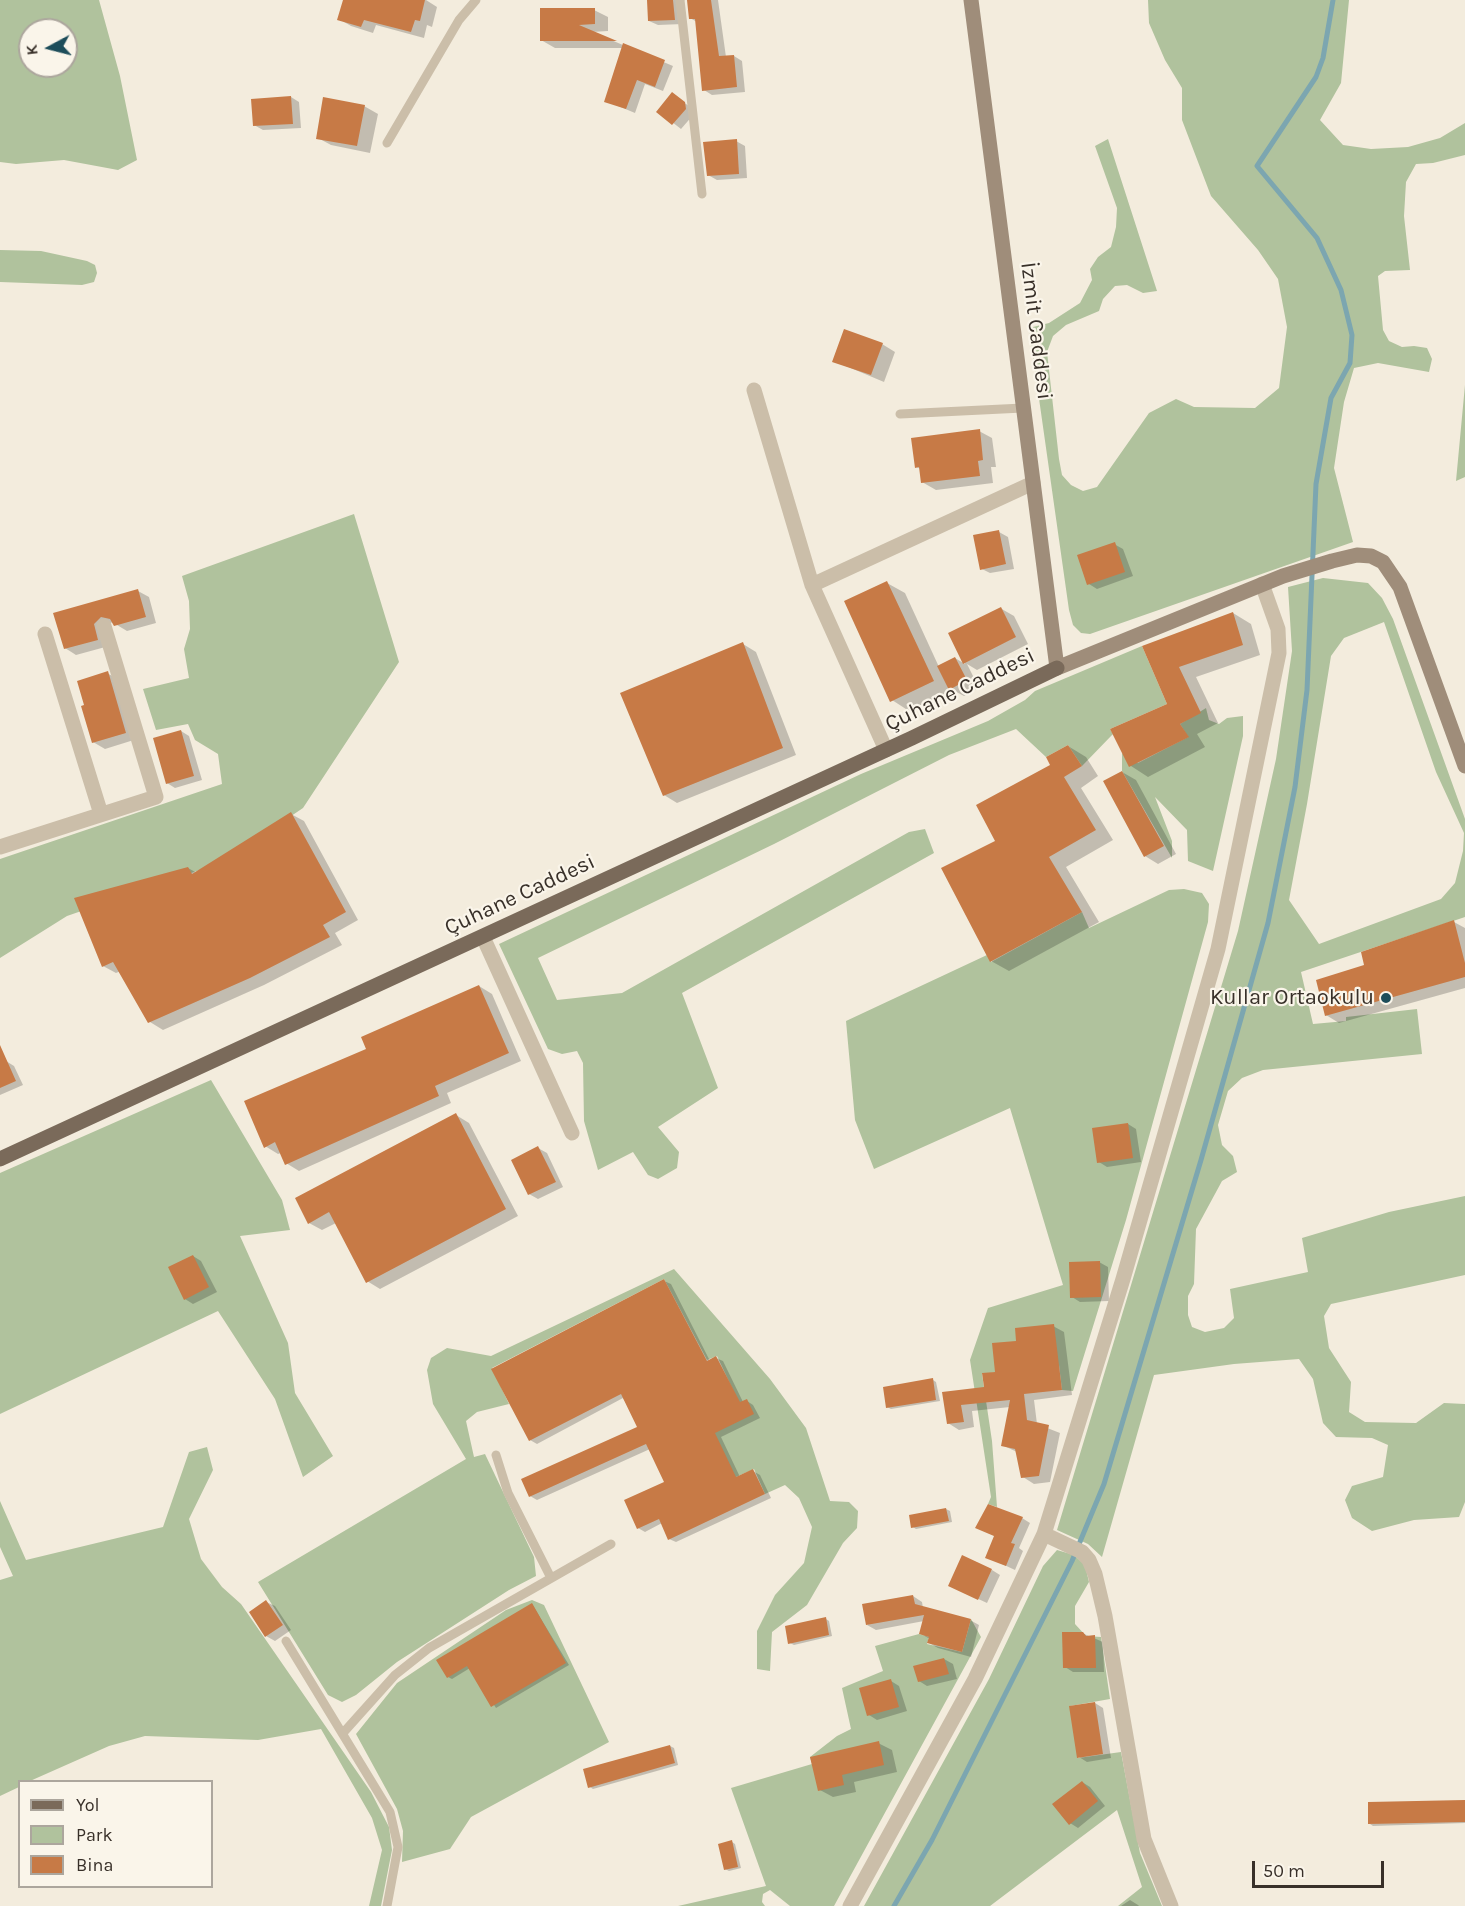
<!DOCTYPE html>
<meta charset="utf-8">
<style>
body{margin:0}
#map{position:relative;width:1465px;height:1906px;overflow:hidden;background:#f3ecdd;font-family:Karla,sans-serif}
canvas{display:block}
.legend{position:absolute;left:18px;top:1780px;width:195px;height:108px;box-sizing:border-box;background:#faf5ea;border:2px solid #aca69d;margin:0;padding:8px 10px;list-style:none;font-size:18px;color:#383029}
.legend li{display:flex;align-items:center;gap:12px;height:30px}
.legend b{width:30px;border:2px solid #aca69d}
.north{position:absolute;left:18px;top:18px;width:60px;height:60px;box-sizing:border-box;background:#faf5ea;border:2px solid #aca69d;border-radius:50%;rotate:263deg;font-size:16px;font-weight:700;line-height:24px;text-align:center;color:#383029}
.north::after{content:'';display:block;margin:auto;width:21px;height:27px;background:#1d4d5a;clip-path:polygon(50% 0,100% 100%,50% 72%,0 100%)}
.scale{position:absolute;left:1252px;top:1861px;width:132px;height:27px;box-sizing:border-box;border:3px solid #383029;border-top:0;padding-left:8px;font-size:18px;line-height:21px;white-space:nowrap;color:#383029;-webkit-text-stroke:4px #faf5ea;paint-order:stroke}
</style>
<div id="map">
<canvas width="1465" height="1906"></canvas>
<ul class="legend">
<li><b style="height:8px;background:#7a6a5a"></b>Yol</li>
<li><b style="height:16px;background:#b0c29d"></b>Park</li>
<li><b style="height:16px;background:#c77a46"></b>Bina</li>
</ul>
<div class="north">K</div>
<div class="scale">50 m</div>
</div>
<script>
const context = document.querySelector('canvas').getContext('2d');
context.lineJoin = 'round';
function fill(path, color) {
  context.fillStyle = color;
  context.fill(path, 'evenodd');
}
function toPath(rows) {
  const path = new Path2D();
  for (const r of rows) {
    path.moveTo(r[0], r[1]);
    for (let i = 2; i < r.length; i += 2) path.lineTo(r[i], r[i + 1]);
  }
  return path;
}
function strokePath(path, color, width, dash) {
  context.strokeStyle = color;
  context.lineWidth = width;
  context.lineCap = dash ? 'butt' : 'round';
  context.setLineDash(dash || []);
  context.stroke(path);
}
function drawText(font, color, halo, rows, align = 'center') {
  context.font = font + ' Karla,sans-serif';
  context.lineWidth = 4.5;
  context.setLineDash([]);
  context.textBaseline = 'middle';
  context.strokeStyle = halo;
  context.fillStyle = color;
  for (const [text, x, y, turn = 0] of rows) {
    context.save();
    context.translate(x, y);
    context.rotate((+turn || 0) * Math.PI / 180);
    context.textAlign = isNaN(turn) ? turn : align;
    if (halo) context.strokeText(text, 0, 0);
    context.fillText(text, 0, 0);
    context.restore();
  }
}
fill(toPath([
 [0,0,99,0,120,76,137,160,118,170,64,160,16,164,0,162],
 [30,30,66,30,66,66,30,66],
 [1148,0,1349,0,1341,83,1320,120,1343,145,1371,149,1408,147,1440,138,1465,123,1465,155,1433,163,1416,164,1406,182,1404,216,1410,270,1385,271,1378,276,1383,330,1389,341,1402,347,1414,346,1427,348,1432,359,1429,372,1378,363,1354,368,1344,402,1334,468,1353,542,1090,634,1081,633,1073,625,1069,610,1029,328,1049,323,1080,303,1092,280,1090,269,1098,257,1111,247,1116,227,1117,208,1095,146,1108,139,1157,291,1143,293,1127,285,1115,286,1103,299,1099,311,1066,325,1053,336,1047,352,1059,459,1062,475,1071,485,1083,491,1097,487,1149,413,1176,399,1194,407,1255,408,1279,388,1287,327,1278,279,1258,250,1211,196,1182,120,1182,88,1165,60,1149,23],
 [0,250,41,251,87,261,95,265,97,273,94,282,82,285,0,282],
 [1465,385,1465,477,1456,481],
 [354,514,399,662,303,808,223,862,67,916,0,958,0,859,222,784,218,754,195,740,188,724,156,730,143,689,189,678,184,649,190,629,189,601,182,576],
 [1323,578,1368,583,1382,598,1393,619,1465,819,1465,917,1301,972,1313,1024,1346,1021,1346,1017,1417,1009,1422,1054,1263,1070,1242,1078,1228,1091,1218,1125,1222,1145,1233,1156,1237,1172,1222,1181,1196,1229,1194,1284,1188,1296,1188,1315,1192,1327,1205,1332,1224,1328,1234,1318,1230,1289,1308,1272,1302,1238,1389,1212,1465,1196,1465,1275,1331,1304,1324,1316,1329,1348,1351,1382,1349,1412,1365,1422,1416,1423,1444,1403,1465,1404,1465,1502,1459,1517,1414,1520,1372,1531,1352,1518,1345,1500,1352,1486,1383,1477,1388,1445,1372,1438,1336,1437,1323,1423,1313,1379,1299,1359,1234,1364,1154,1375,1102,1557,1088,1544,1057,1530,1238,931,1276,759,1292,651,1288,587],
 [1384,622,1436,772,1464,833,1463,851,1455,883,1441,899,1319,944,1289,900,1307,804,1331,656,1344,638],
 [1142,646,1167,704,1110,729,1113,734,1082,766,1068,745,1046,757,1016,729,949,755,774,844,538,958,557,1000,622,993,909,832,925,829,934,853,682,993,718,1088,658,1127,679,1152,677,1168,658,1179,648,1175,633,1152,598,1170,584,1121,583,1063,577,1051,562,1054,548,1049,499,944,861,774,988,721,1025,700,1035,691],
 [1206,708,1209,720,1219,724,1227,718,1243,716,1243,736,1213,871,1188,861,1187,830,1155,797,1172,841,1172,858,1122,771,1122,753,1138,763,1188,737,1180,724],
 [1184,889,1202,893,1209,904,1208,922,1126,1220,1073,1391,1062,1390,1059,1365,982,1374,992,1441,997,1507,988,1504,991,1497,970,1360,988,1308,1063,1285,1010,1108,874,1169,855,1120,846,1021,987,955,991,962,1082,912,1089,928,1169,890],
 [211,1080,282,1200,290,1230,240,1236,288,1343,295,1393,333,1456,303,1477,275,1399,218,1311,0,1414,0,1173],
 [674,1269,770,1379,806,1428,830,1501,849,1502,858,1511,857,1528,843,1543,807,1605,772,1632,770,1671,757,1669,757,1631,775,1595,804,1563,812,1527,799,1498,785,1485,765,1494,754,1469,736,1477,665,1481,739,1403,717,1356,707,1360,664,1279,492,1368,509,1404,477,1412,466,1421,474,1457,485,1454,534,1557,536,1576,509,1590,397,1662,356,1695,342,1702,328,1695,258,1582,466,1459,433,1404,427,1370,431,1358,447,1348,491,1356],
 [207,1447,213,1470,189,1519,201,1559,222,1587,241,1604,371,1792,389,1827,392,1850,381,1906,369,1906,382,1850,372,1818,321,1729,258,1740,145,1736,109,1746,30,1781,20,1782,19,1787,0,1796,0,1580,13,1576,0,1547,0,1501,26,1560,163,1527,189,1452],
 [1057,1550,1074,1555,1085,1565,1089,1582,1075,1606,1075,1624,1086,1636,1101,1637,1110,1699,1070,1706,1078,1758,1121,1752,1140,1853,1162,1906,1118,1906,1142,1887,1117,1810,990,1906,864,1906,989,1679,1043,1566],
 [532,1600,544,1605,609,1742,471,1817,450,1849,402,1862,403,1831,397,1809,356,1734,397,1683,506,1610],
 [971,1619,981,1637,834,1906,790,1906,770,1890,763,1894,762,1902,765,1906,678,1906,766,1886,731,1788,812,1764,810,1757,837,1736,851,1729,842,1688,883,1671,875,1646,919,1634,929,1637,927,1644,962,1652]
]), '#b0c29d');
fill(toPath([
 [345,0,426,0,437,7,432,27,427,25,424,38,376,25,373,33,351,26,339,19],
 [648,0,685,0,682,2,683,24,658,25,649,21],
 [688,0,718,0,726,57,734,56,742,61,745,92,712,95,704,90,697,22,690,18],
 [594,10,608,17,608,31,592,32,673,66,663,91,645,84,635,113,606,101,623,48,555,48,541,40],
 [672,94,693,109,694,114,681,129,658,111],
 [291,97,299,102,301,128,263,130,254,125],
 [364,106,378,114,370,153,331,145,318,138],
 [736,141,745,146,747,178,717,180,708,175],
 [882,344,895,352,884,382,834,361],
 [979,431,992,438,996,467,991,467,993,483,936,490,922,482,921,469,916,467],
 [999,532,1008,537,1014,569,990,573,982,569],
 [1114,544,1123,549,1133,576,1097,589,1089,584],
 [887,583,905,593,939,667,955,658,965,664,950,634,1000,608,1014,616,1028,644,977,670,967,664,979,688,964,696,949,688,950,692,909,711,892,700],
 [138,591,149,597,156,623,127,631,112,622,105,631,109,646,76,655,65,648,55,614],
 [1233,613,1251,624,1260,655,1196,677,1218,723,1197,734,1205,747,1148,777,1131,766,1112,730,1169,704,1144,647],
 [743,644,756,652,796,755,677,803,664,795],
 [107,673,119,680,137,739,105,749,93,742],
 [181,731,189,736,202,780,175,788,167,783],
 [1068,746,1086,757,1098,776,1081,788,1113,840,1066,867,1099,922,1009,971,991,961,997,842],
 [1122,772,1136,780,1176,854,1158,864,1145,856],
 [291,814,304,821,358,920,335,933,342,945,264,985,163,1030,150,1022,121,971,116,973,103,966,188,868,197,873],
 [1454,922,1465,928,1465,988,1339,1023,1326,1015],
 [479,986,492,994,521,1061,447,1093,451,1103,299,1171,286,1163,281,1153,278,1154,265,1146,368,1050],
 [6,1061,14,1066,23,1085,0,1095,0,1064],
 [456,1115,469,1123,518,1216,380,1289,367,1281,336,1223,322,1230,309,1223],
 [1128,1124,1136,1129,1141,1162,1107,1167,1099,1162],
 [538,1148,547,1153,563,1187,538,1199,529,1194,513,1161],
 [193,1256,201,1261,217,1292,193,1304,185,1299],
 [1099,1262,1108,1267,1109,1301,1080,1302,1072,1297],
 [664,1281,671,1284,710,1361,716,1358,723,1361,743,1402,747,1401,753,1405,760,1418,721,1437,740,1477,753,1471,760,1475,771,1498,676,1542,669,1539,662,1523,645,1532,638,1528,666,1482,650,1449,537,1500,530,1496,640,1427,623,1398,537,1444,530,1440],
 [1053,1326,1064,1332,1072,1395,1034,1400,1037,1424,1060,1433,1050,1482,1034,1484,1023,1477,1017,1452,1002,1445,1010,1407,972,1411,974,1427,959,1430,948,1423,944,1394,985,1388,1018,1342],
 [933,1380,936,1382,940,1401,891,1409,887,1407],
 [946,1509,950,1511,952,1522,916,1529,913,1527],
 [1022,1518,1030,1523,1019,1548,1023,1551,1015,1570,987,1557,995,1536,977,1528],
 [992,1570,1000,1575,987,1603,959,1590],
 [913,1596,922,1602,923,1608,970,1620,979,1625,971,1657,938,1648,929,1643,930,1639,921,1634,924,1621,876,1630,867,1625],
 [266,1602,275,1606,291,1630,275,1641,266,1636],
 [532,1604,569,1665,496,1708,470,1668,452,1679,448,1677],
 [826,1619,829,1621,832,1636,794,1645,790,1643],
 [1082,1633,1103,1642,1104,1672,1073,1672,1065,1667],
 [944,1659,953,1664,957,1679,927,1686,919,1681],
 [891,1681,899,1686,907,1711,877,1720,869,1715],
 [1095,1703,1103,1708,1111,1758,1087,1762,1079,1757],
 [878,1743,892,1750,897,1772,854,1782,856,1792,833,1797,820,1790],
 [670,1746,674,1748,678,1765,593,1789,590,1787],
 [1082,1782,1090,1787,1105,1806,1078,1828,1070,1823],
 [1465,1801,1465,1823,1373,1826,1370,1824],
 [732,1842,735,1844,741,1868,729,1871,725,1869],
 [1130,1900,1138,1905,1139,1906,1121,1906]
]), '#0003');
strokePath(toPath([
 [894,1906,932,1840,1072,1561,1104,1484,1201,1160,1268,923,1295,787,1307,690,1316,484,1331,398,1350,363,1352,335,1341,290,1317,238,1257,166,1316,77,1323,58,1333,0]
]), '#7ca6b0', 5);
fill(toPath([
 [343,0,425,0,420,21,415,20,411,32,364,20,361,27,337,20],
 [647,0,673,0,675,20,648,21],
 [687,0,711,0,719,56,734,55,737,87,702,91,695,19,689,19],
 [540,8,595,8,595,24,579,25,617,41,540,41],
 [623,43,665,60,655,87,637,80,626,109,604,102],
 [672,92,685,102,686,109,672,125,656,112],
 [291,96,293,124,253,126,251,99],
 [323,97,365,105,357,146,316,139],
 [737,139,739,174,707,176,703,142],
 [844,329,883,343,871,375,832,362],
 [980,429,983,460,978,461,980,476,921,483,919,467,915,468,911,438],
 [999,530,1006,564,980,570,973,535],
 [1115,542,1125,572,1087,585,1077,555],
 [887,581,934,681,890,702,844,601],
 [138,589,146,617,114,626,110,619,101,617,94,624,98,640,64,649,53,613],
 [1001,607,1016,637,963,664,948,633],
 [1233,612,1243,645,1179,667,1201,713,1180,724,1189,737,1129,767,1110,729,1167,704,1142,646],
 [743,642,783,748,663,796,620,693],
 [955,657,967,680,949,690,937,666],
 [108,671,126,733,92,743,81,706,84,705,77,681],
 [181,730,194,776,166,784,153,738],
 [1068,745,1082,766,1064,777,1096,830,1049,857,1082,912,990,962,941,868,995,841,976,805,1050,765,1046,757],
 [1122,771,1164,846,1144,857,1103,781],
 [291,812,346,912,323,925,330,937,250,978,148,1023,113,962,102,967,74,898,188,867,192,874],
 [1454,920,1465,963,1465,977,1325,1016,1316,980,1364,965,1361,952],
 [479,985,509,1053,435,1086,439,1096,285,1165,275,1142,264,1148,244,1101,366,1049,361,1037],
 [0,1045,16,1081,0,1088],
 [456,1113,506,1209,366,1283,329,1212,308,1224,295,1198],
 [1128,1123,1133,1158,1097,1163,1092,1128],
 [538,1146,556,1182,528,1195,511,1160],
 [193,1255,209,1287,184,1300,168,1267],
 [1100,1261,1101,1297,1070,1298,1069,1262],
 [664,1279,707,1361,716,1356,740,1402,747,1399,754,1414,715,1433,736,1477,753,1469,765,1494,668,1540,659,1519,637,1529,624,1500,664,1482,646,1444,529,1497,521,1479,637,1427,621,1394,529,1441,491,1369],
 [1054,1324,1062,1390,1024,1394,1027,1420,1049,1425,1039,1476,1021,1478,1015,1449,1001,1446,1010,1400,961,1405,964,1422,947,1424,942,1392,984,1387,982,1373,995,1372,992,1343,1016,1341,1015,1328],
 [933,1378,936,1400,886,1408,883,1387],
 [988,1504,1023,1517,1011,1543,1015,1544,1006,1566,985,1558,994,1536,975,1528],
 [946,1508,949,1521,911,1528,909,1515],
 [962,1555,992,1569,978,1600,948,1586],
 [913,1595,915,1604,971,1619,962,1652,927,1643,929,1637,919,1634,924,1615,866,1625,862,1604],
 [266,1600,283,1625,265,1637,249,1612],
 [532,1603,566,1663,491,1707,467,1666,447,1678,436,1660],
 [826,1617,829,1635,788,1644,785,1626],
 [1062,1632,1083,1632,1086,1636,1095,1635,1096,1668,1063,1668],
 [944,1658,949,1674,918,1682,913,1666],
 [891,1679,899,1707,867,1716,859,1688],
 [1095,1702,1103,1754,1077,1758,1069,1706],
 [879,1741,884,1765,842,1775,844,1785,818,1791,810,1757],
 [670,1745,675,1763,588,1788,583,1769],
 [1082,1781,1098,1801,1069,1825,1052,1804],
 [1465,1800,1465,1822,1368,1824,1368,1802],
 [732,1840,738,1867,724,1870,718,1844]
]), '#c77a46');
strokePath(toPath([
 [680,0,702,194],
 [387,143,459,20,476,0],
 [900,414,1023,408],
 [496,1455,508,1493,550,1576],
 [286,1641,390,1812,398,1847,387,1906],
 [343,1733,395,1675,429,1648,611,1544]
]), '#cbbea9', 9);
strokePath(toPath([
 [754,390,812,585,886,750],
 [812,585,1033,483],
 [45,634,101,814],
 [0,847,156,797,104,626],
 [483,937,572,1133],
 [1044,1534,1082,1552,1089,1560,1095,1574,1105,1616,1144,1839,1171,1906],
 [850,1906,975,1679,1044,1534,1123,1279,1218,949,1279,653,1278,629,1262,584]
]), '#cbbea9', 15);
strokePath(toPath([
 [971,0,1057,668,1283,576,1332,561,1357,555,1371,556,1383,562,1400,587,1465,766]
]), '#9f8d7a', 15);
strokePath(toPath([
 [0,1159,912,738,1057,668]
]), '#7a6a5a', 15);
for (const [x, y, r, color] of [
 [1386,998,6,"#1d4d5a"]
]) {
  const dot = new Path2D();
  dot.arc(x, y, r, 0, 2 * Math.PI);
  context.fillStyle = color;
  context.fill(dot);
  strokePath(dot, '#faf5ea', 2);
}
drawText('22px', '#383029', '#faf5ea', [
 ["İzmit Caddesi",1036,331,83],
 ["Çuhane Caddesi",960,690,-26],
 ["Çuhane Caddesi",520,895,-25]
]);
drawText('22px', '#383029', '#faf5ea', [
 ["Kullar Ortaokulu",1374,998]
], 'right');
</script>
